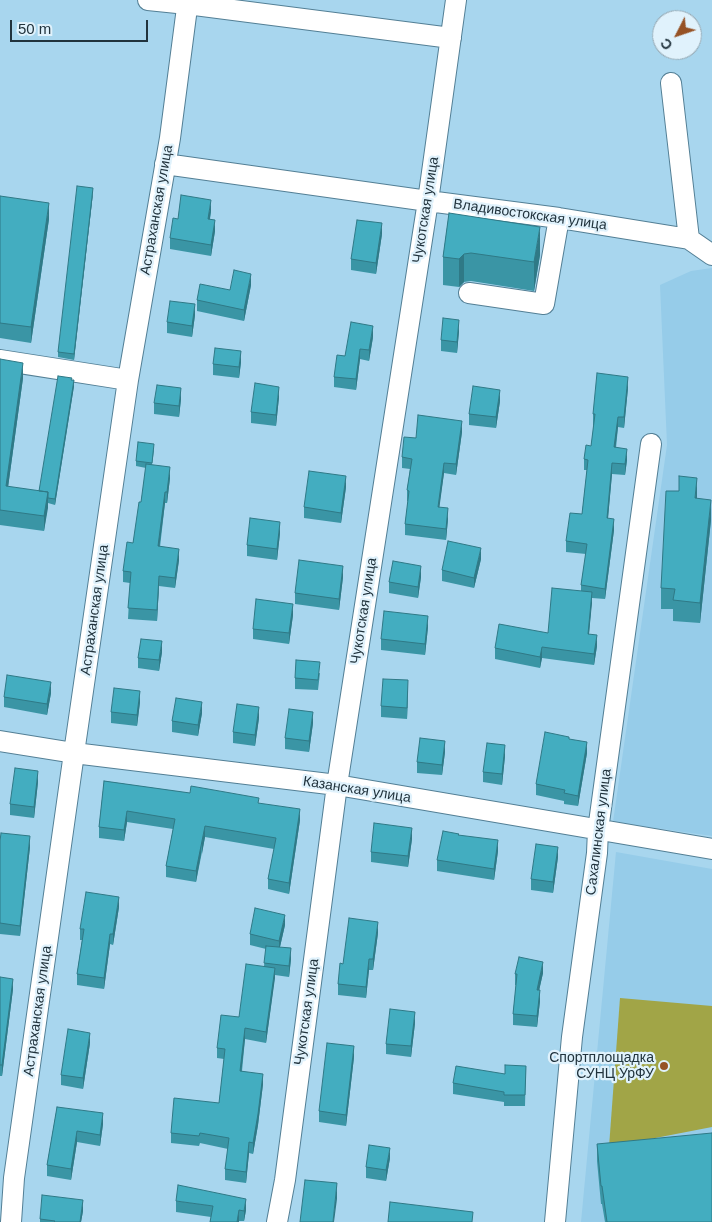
<!DOCTYPE html>
<meta charset="utf-8">
<style>
body{margin:0}
#map{position:relative;width:712px;height:1222px;overflow:hidden;background:#a8d6ee;font-family:Arial,sans-serif}
canvas{display:block}
.north{position:absolute;left:652px;top:10px;width:50px;height:50px;box-sizing:border-box;background:#e0f2fc;border:1px solid #94a6b0;border-radius:50%;rotate:229deg;font-size:14px;font-weight:700;line-height:20px;text-align:center;color:#21333d}
.north::after{content:'';display:block;margin:auto;width:18px;height:22px;background:#965225;clip-path:polygon(50% 0,100% 100%,50% 72%,0 100%)}
.scale{position:absolute;left:10px;top:20px;width:138px;height:22px;box-sizing:border-box;border:2px solid #21333d;border-top:0;padding-left:6px;font-size:15px;line-height:18px;white-space:nowrap;color:#21333d;-webkit-text-stroke:4px #e0f2fc;paint-order:stroke}
</style>
<div id="map">
<canvas width="712" height="1222"></canvas>
<div class="north">С</div>
<div class="scale">50 m</div>
</div>
<script>
const context = document.querySelector('canvas').getContext('2d');
context.lineJoin = 'round';
function fill(path, color) {
  context.fillStyle = color;
  context.fill(path, 'evenodd');
}
function toPath(rows) {
  const path = new Path2D();
  for (const r of rows) {
    path.moveTo(r[0], r[1]);
    for (let i = 2; i < r.length; i += 2) path.lineTo(r[i], r[i + 1]);
  }
  return path;
}
function strokePath(path, color, width, dash) {
  context.strokeStyle = color;
  context.lineWidth = width;
  context.lineCap = dash ? 'butt' : 'round';
  context.setLineDash(dash || []);
  context.stroke(path);
}
function drawText(font, color, halo, rows, align = 'center') {
  context.font = font + ' Arial,sans-serif';
  context.lineWidth = 4.5;
  context.setLineDash([]);
  context.textBaseline = 'middle';
  context.strokeStyle = halo;
  context.fillStyle = color;
  for (const [text, x, y, turn = 0] of rows) {
    context.save();
    context.translate(x, y);
    context.rotate((+turn || 0) * Math.PI / 180);
    context.textAlign = isNaN(turn) ? turn : align;
    if (halo) context.strokeText(text, 0, 0);
    context.fillText(text, 0, 0);
    context.restore();
  }
}
fill(toPath([
 [712,268,712,836,613,822,667,445,660,285,691,271],
 [616,852,712,869,712,1222,581,1222]
]), '#96cce9');
fill(toPath([
 [620,998,712,1006,712,1127,609,1147]
]), '#a1a547');
const minor = toPath([
 [148,0,187,4,451,38],
 [671,83,689,239],
 [165,164,428,201,559,218,689,239,712,255],
 [469,293,544,304,559,218],
 [0,360,128,380],
 [0,741,74,753,337,785,712,849],
 [11,1222,14,1178,74,753,128,380,170,138,188,0],
 [277,1222,285,1180,337,785,428,201,456,0],
 [555,1222,572,1037,597,853,598,830,651,444]
]);
strokePath(minor, '#537f95', 22);
strokePath(minor, '#fff', 20);
fill(toPath([
 [93,193,74,360,58,357,58,352],
 [0,196,49,219,31,343,0,338],
 [211,211,210,219,215,231,211,256,170,249,170,238],
 [449,213,540,255,534,291,471,281,464,282,459,287,443,285,443,257],
 [382,234,376,274,351,270,351,259],
 [251,285,244,321,197,311,197,300],
 [195,315,192,337,167,333,167,322],
 [459,331,457,353,441,351,441,340],
 [373,337,369,361,360,359,356,390,334,387,334,377,345,356],
 [0,359,23,378,8,487,39,491,71,380,74,386,55,505,48,503,44,531,0,525],
 [241,362,239,378,213,375,213,364],
 [628,388,624,428,618,427,616,448,627,460,625,475,612,474,608,518,614,530,605,599,592,598,589,634,597,646,594,665,542,658,540,668,495,659,495,648,548,633,581,591,581,585,586,554,566,552,566,541,582,514,587,470,584,470,584,459,591,446,594,425,593,425,593,414],
 [279,397,276,426,251,423,251,412],
 [181,399,179,417,154,414,154,403],
 [500,401,496,428,469,425,469,414],
 [462,432,456,475,444,473,439,507,448,519,446,540,405,535,405,524,408,501,407,501,407,490,410,469,402,468,402,457,416,438],
 [154,450,152,465,170,478,167,503,165,503,160,547,179,560,175,588,159,586,157,621,128,619,130,583,123,582,123,571,133,543,141,502,146,468,136,466,136,461],
 [346,487,341,523,304,518,304,507],
 [697,498,711,520,700,623,673,621,673,609,661,609,661,588],
 [280,533,277,560,247,556,247,545],
 [481,559,474,588,442,581,442,570],
 [343,577,339,610,295,604,295,593],
 [421,577,418,598,389,593,389,582],
 [293,615,289,644,253,639,253,629],
 [428,627,425,655,381,650,381,639],
 [162,652,159,671,138,668,138,658],
 [320,673,318,690,295,689,295,678],
 [408,691,407,719,381,717,381,706],
 [51,693,47,715,4,707,4,697],
 [140,702,137,726,111,723,111,712],
 [202,713,198,736,172,732,172,721],
 [259,718,255,746,233,743,233,732],
 [313,723,309,752,285,749,285,738],
 [569,739,587,753,578,806,564,804,564,801,536,795,536,784],
 [445,752,442,775,417,773,417,762],
 [505,756,502,785,483,782,483,772],
 [104,781,259,803,300,820,289,894,268,889,268,879,274,849,205,837,196,882,166,877,166,866,173,829,127,822,124,841,99,838,99,827],
 [38,782,34,818,10,815,10,804],
 [412,839,408,867,371,862,371,852],
 [0,841,30,847,20,936,0,934],
 [498,851,494,880,437,871,437,860],
 [558,857,553,893,531,890,531,879],
 [119,907,113,945,110,944,104,989,77,985,77,974,82,940,80,940,80,929],
 [285,925,280,947,291,959,289,977,275,975,266,1043,245,1039,242,1071,263,1084,258,1125,253,1154,249,1153,246,1183,225,1180,225,1169,228,1149,200,1143,199,1146,171,1143,171,1133,219,1103,224,1059,217,1058,217,1048,239,1017,264,966,266,949,250,945,250,934],
 [378,933,373,970,369,970,366,998,338,995,338,984,343,964],
 [543,973,539,990,540,1001,537,1027,513,1025,513,1014,516,985,515,985,515,974],
 [0,977,13,989,2,1076,0,1076],
 [415,1023,411,1057,386,1054,386,1044],
 [90,1043,83,1089,61,1085,61,1075],
 [354,1057,346,1126,319,1122,319,1111],
 [526,1066,525,1106,504,1106,504,1102,453,1094,453,1083,505,1074],
 [57,1107,103,1124,100,1146,77,1142,71,1180,47,1176,47,1165],
 [597,1144,712,1222,605,1222,602,1204,601,1204,597,1161],
 [390,1158,386,1181,366,1178,366,1167],
 [176,1201,246,1210,244,1221,239,1221,239,1222,210,1222,211,1217,176,1212],
 [83,1211,81,1222,40,1222,40,1219]
]), '#3a95a5');
fill(toPath([
 [93,188,93,193,74,360,74,354],
 [211,200,211,211,208,230,208,219],
 [49,203,49,219,31,343,31,327],
 [215,220,215,231,211,256,211,245],
 [382,223,382,234,376,274,376,263],
 [540,227,540,255,534,291,534,262],
 [464,254,464,282,459,287,459,259],
 [251,274,251,285,244,321,244,310],
 [195,304,195,315,192,337,192,326],
 [459,320,459,331,457,353,457,342],
 [373,326,373,337,369,361,369,350],
 [360,349,360,359,356,390,356,379],
 [241,351,241,362,239,378,239,367],
 [23,363,23,378,6,502,6,486],
 [628,377,628,388,624,428,624,417],
 [74,380,74,386,55,505,55,499],
 [279,387,279,397,276,426,276,415],
 [181,388,181,399,179,417,179,406],
 [500,390,500,401,496,428,496,417],
 [618,417,618,427,614,458,614,447],
 [462,421,462,432,456,475,456,464],
 [627,449,627,460,625,475,625,464],
 [444,463,444,473,438,518,438,507],
 [612,463,612,474,607,529,607,518],
 [170,467,170,478,167,503,167,492],
 [346,476,346,487,341,523,341,513],
 [697,478,697,499,695,498],
 [48,492,48,508,44,531,44,516],
 [165,492,165,503,158,557,158,546],
 [711,500,711,520,700,623,700,603],
 [448,508,448,519,446,540,446,529],
 [614,519,614,530,605,599,605,589],
 [280,522,280,533,277,560,277,549],
 [481,548,481,559,474,588,474,578],
 [179,549,179,560,175,588,175,578],
 [343,566,343,577,339,610,339,599],
 [421,566,421,577,418,598,418,587],
 [159,576,159,586,157,621,157,610],
 [592,592,592,603,588,644,588,634],
 [293,604,293,615,289,644,289,633],
 [428,616,428,627,425,655,425,644],
 [597,635,597,646,594,665,594,654],
 [162,641,162,652,159,671,159,660],
 [542,647,542,658,540,668,540,657],
 [408,680,408,691,407,719,407,708],
 [51,682,51,693,47,715,47,704],
 [140,691,140,702,137,726,137,715],
 [202,702,202,713,198,736,198,725],
 [259,707,259,718,255,746,255,735],
 [313,712,313,723,309,752,309,741],
 [445,741,445,752,442,775,442,765],
 [587,742,587,753,578,806,578,796],
 [505,745,505,756,502,785,502,774],
 [38,771,38,782,34,818,34,807],
 [300,809,300,820,289,894,289,883],
 [127,811,127,822,124,841,124,830],
 [205,826,205,837,202,854,202,843],
 [412,828,412,839,408,867,408,856],
 [30,836,30,847,20,936,20,926],
 [498,840,498,851,494,880,494,869],
 [201,843,201,854,196,882,196,871],
 [558,847,558,857,553,893,553,882],
 [119,897,119,907,113,945,113,934],
 [285,915,285,925,279,951,279,941],
 [378,922,378,933,373,970,373,959],
 [110,934,110,944,104,989,104,978],
 [291,948,291,959,289,977,289,966],
 [369,959,369,970,366,998,366,987],
 [543,962,543,973,537,1000,537,990],
 [275,968,275,978,266,1043,266,1032],
 [13,979,13,989,2,1076,2,1065],
 [540,990,540,1001,537,1027,537,1016],
 [415,1012,415,1023,411,1057,411,1046],
 [245,1028,245,1039,240,1082,240,1071],
 [90,1033,90,1043,83,1089,83,1078],
 [354,1046,354,1057,346,1126,346,1115],
 [263,1074,263,1084,258,1125,253,1154,253,1143],
 [103,1113,103,1124,100,1146,100,1135],
 [77,1131,77,1142,71,1180,71,1169],
 [249,1142,249,1153,246,1183,246,1172],
 [390,1148,390,1158,386,1181,386,1170],
 [337,1183,337,1199,334,1222,333,1222],
 [246,1199,246,1210,244,1221,244,1211],
 [83,1200,83,1211,81,1222,80,1222],
 [239,1210,239,1222,237,1222]
]), '#2f7986');
const building = toPath([
 [77,186,93,188,74,354,58,352,77,186],
 [181,195,211,200,208,219,215,220,211,245,170,238,173,218,178,219,181,195],
 [0,196,49,203,31,327,0,323,0,196],
 [449,213,540,227,534,262,471,253,464,254,459,259,443,257,449,213],
 [357,220,382,223,376,263,351,259,357,220],
 [234,270,251,274,244,310,197,300,200,284,230,290,234,270],
 [170,301,195,304,192,326,167,322,170,301],
 [443,318,459,320,457,342,441,340,443,318],
 [351,322,373,326,369,350,360,349,356,379,334,377,337,355,345,356,351,322],
 [215,348,241,351,239,367,213,364,215,348],
 [0,359,23,363,6,486,48,492,44,516,0,510,0,359],
 [597,373,628,377,624,417,618,417,614,447,627,449,625,464,612,463,607,518,614,519,605,589,581,585,587,544,566,541,570,513,582,514,588,460,584,459,586,445,591,446,595,414,593,414,597,373],
 [58,376,72,378,71,380,74,380,55,499,48,498,48,492,39,491,58,376],
 [255,383,279,387,276,415,251,412,255,383],
 [157,385,181,388,179,406,154,403,157,385],
 [473,386,500,390,496,417,469,414,473,386],
 [418,415,462,421,456,464,444,463,438,507,448,508,446,529,405,524,409,491,407,490,412,459,402,457,404,437,416,438,418,415],
 [138,442,154,444,152,463,136,461,138,442],
 [146,464,170,467,167,492,165,492,158,546,179,549,175,578,159,576,157,610,128,608,131,572,123,571,127,542,133,543,139,502,141,502,146,464],
 [309,471,346,476,341,513,304,507,309,471],
 [679,476,697,478,695,498,711,500,700,603,673,600,675,589,661,588,666,491,679,491,679,476],
 [250,518,280,522,277,549,247,545,250,518],
 [448,541,481,548,474,578,442,570,448,541],
 [299,560,343,566,339,599,295,593,299,560],
 [393,561,421,566,418,587,389,582,393,561],
 [552,588,592,592,588,634,597,635,594,654,542,647,540,657,495,648,499,624,548,633,552,588],
 [256,599,293,604,289,633,253,629,256,599],
 [384,611,428,616,425,644,381,639,384,611],
 [141,639,162,641,159,660,138,658,141,639],
 [296,660,320,662,318,680,295,678,296,660],
 [7,675,51,682,47,704,4,697,7,675],
 [383,679,408,680,407,708,381,706,383,679],
 [114,688,140,691,137,715,111,712,114,688],
 [176,698,202,702,198,725,172,721,176,698],
 [237,704,259,707,255,735,233,732,237,704],
 [289,709,313,712,309,741,285,738,289,709],
 [545,732,569,737,569,739,587,742,578,796,564,793,565,790,536,784,545,732],
 [420,738,445,741,442,765,417,762,420,738],
 [487,743,505,745,502,774,483,772,487,743],
 [15,768,38,771,34,807,10,804,15,768],
 [104,781,190,793,191,786,259,798,258,803,300,809,289,883,268,879,276,838,205,826,196,871,166,866,175,819,127,811,124,830,99,827,104,781],
 [374,823,412,828,408,856,371,852,374,823],
 [443,831,459,834,458,835,498,840,494,869,437,860,443,831],
 [1,833,30,836,20,926,0,923,0,841,1,833],
 [536,844,558,847,553,882,531,879,536,844],
 [86,892,119,897,113,934,110,934,104,978,77,974,84,929,80,929,86,892],
 [255,908,285,915,279,941,250,934,255,908],
 [349,918,378,922,373,959,369,959,366,987,338,984,340,963,343,964,349,918],
 [266,946,291,948,289,966,264,963,266,946],
 [519,957,543,962,537,990,540,990,537,1016,513,1014,517,974,515,974,519,957],
 [246,964,275,968,266,1032,245,1028,240,1071,263,1074,258,1114,253,1143,249,1142,246,1172,225,1169,229,1138,200,1133,199,1136,171,1133,174,1098,219,1103,225,1049,217,1048,221,1015,239,1017,246,964],
 [0,977,13,979,2,1065,0,1065,0,977],
 [390,1009,415,1012,411,1046,386,1044,390,1009],
 [68,1029,90,1033,83,1078,61,1075,68,1029],
 [327,1043,354,1046,346,1115,319,1111,327,1043],
 [505,1065,526,1066,525,1095,504,1095,504,1092,453,1083,456,1066,505,1074,505,1065],
 [57,1107,103,1113,100,1135,77,1131,71,1169,47,1165,57,1107],
 [712,1133,712,1222,607,1222,602,1186,601,1186,597,1144,712,1133],
 [369,1145,390,1148,386,1170,366,1167,369,1145],
 [305,1180,337,1183,333,1222,300,1222,305,1180],
 [178,1185,246,1199,244,1211,239,1210,237,1222,210,1222,213,1206,176,1201,178,1185],
 [42,1195,83,1200,80,1222,54,1222,55,1221,40,1219,42,1195],
 [390,1202,473,1212,472,1222,388,1222,390,1202]
]);
fill(building, '#43adc0');
strokePath(building, '#2f7986', 1);
for (const [x, y, r, color] of [
 [664,1066,5,"#965225"]
]) {
  const dot = new Path2D();
  dot.arc(x, y, r, 0, 2 * Math.PI);
  context.fillStyle = color;
  context.fill(dot);
  strokePath(dot, '#e0f2fc', 2);
}
drawText('14px', '#21333d', '#e0f2fc', [
 ["Астраханская улица",157,210,-80],
 ["Чукотская улица",426,210,-81],
 ["Владивостокская улица",530,215,8],
 ["Астраханская улица",95,610,-82],
 ["Чукотская улица",364,611,-81],
 ["Казанская улица",357,790,9],
 ["Сахалинская улица",599,832,-83],
 ["Астраханская улица",38,1011,-82],
 ["Чукотская улица",307,1012,-82]
]);
drawText('14px', '#21333d', '#e0f2fc', [
 ["Спортплощадка",654,1058],
 ["СУНЦ УрФУ",654,1074]
], 'right');
</script>
